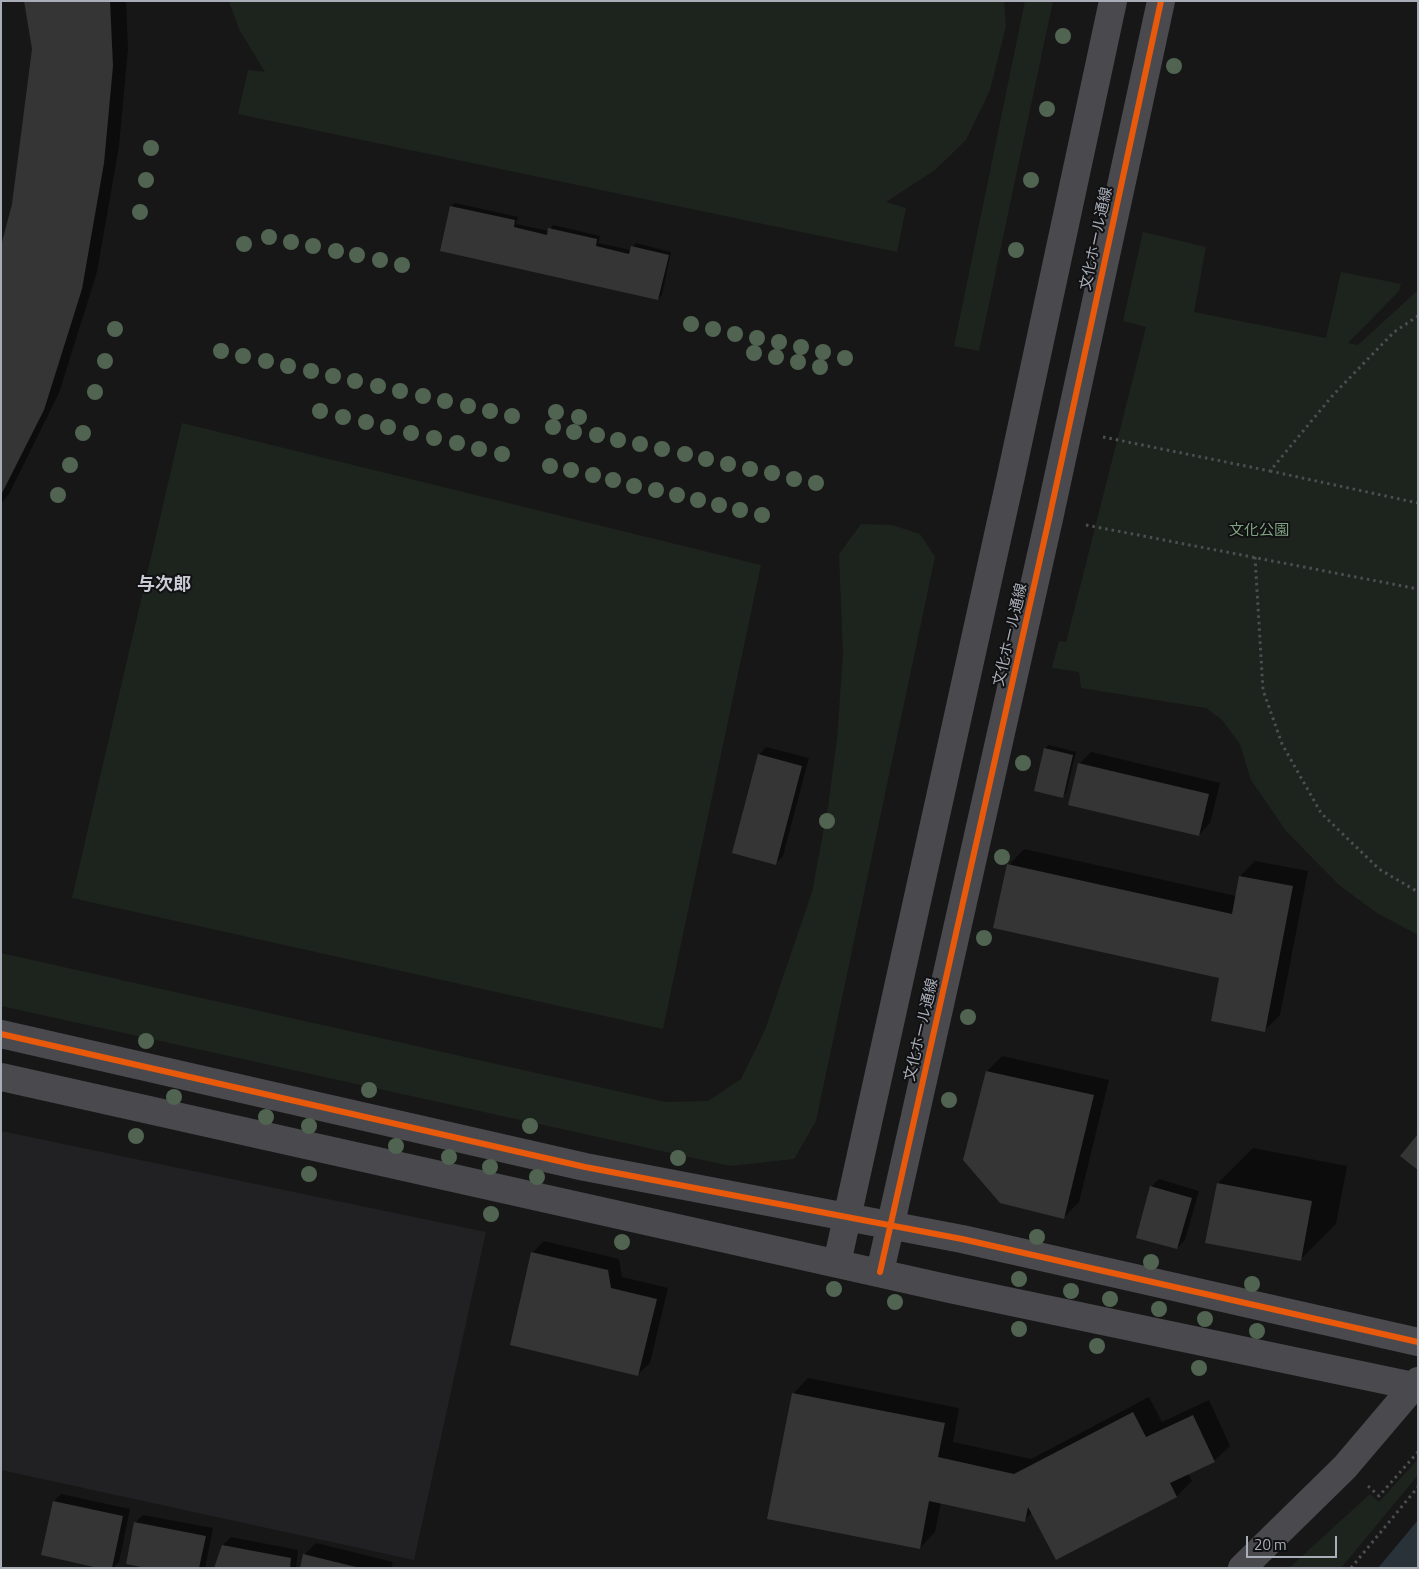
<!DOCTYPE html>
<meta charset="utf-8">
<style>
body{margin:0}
#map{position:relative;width:1419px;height:1569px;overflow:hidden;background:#171717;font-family:"Titillium Web",sans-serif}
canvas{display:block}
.frame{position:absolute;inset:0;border:2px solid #a8adb8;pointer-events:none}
.scale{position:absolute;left:1246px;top:1536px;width:91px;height:22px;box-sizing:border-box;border:2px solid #a8adb8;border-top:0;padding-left:6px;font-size:15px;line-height:18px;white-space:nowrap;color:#a8adb8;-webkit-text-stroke:4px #111113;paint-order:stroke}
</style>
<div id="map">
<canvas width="1419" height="1569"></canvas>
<div class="frame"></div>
<div class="scale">20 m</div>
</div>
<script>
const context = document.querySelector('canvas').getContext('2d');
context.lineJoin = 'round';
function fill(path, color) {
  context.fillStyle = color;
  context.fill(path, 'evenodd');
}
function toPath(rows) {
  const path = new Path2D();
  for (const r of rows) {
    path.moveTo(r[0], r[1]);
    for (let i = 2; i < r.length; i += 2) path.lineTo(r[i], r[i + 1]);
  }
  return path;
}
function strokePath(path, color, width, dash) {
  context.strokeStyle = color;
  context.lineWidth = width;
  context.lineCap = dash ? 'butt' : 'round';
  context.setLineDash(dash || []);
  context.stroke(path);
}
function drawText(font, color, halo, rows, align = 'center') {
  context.font = font + ' "Titillium Web","Noto Sans JP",sans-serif';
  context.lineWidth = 4;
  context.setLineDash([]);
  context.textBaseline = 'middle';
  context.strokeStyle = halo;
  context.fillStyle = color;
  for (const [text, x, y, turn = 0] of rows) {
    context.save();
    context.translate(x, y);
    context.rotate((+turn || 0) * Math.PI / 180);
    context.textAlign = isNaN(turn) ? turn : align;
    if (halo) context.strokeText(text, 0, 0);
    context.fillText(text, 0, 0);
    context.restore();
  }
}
fill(toPath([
 [1,1131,486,1232,414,1560,1,1470]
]), '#212123');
fill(toPath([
 [229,1,1004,1,1006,26,990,90,966,140,935,170,886,202,906,208,897,252,238,114,248,70,265,72,239,29],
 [1025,1,1053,1,979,351,954,346],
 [1143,232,1206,247,1194,312,1326,338,1341,272,1401,284,1399,291,1348,343,1358,345,1418,290,1418,935,1377,913,1339,885,1286,831,1251,780,1240,744,1222,720,1206,708,1081,688,1079,672,1052,668,1059,641,1066,642,1146,327,1123,321],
 [182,423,761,565,663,1029,72,898],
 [861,524,892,525,920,534,935,557,816,1121,794,1159,730,1166,1,1006,1,953,666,1102,708,1101,741,1079,765,1030,812,892,828,807,837,739,843,655,839,554],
 [1418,1459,1418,1475,1341,1568,1289,1568,1370,1494,1379,1502]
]), '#1d241e');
fill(toPath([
 [1418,1520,1418,1568,1378,1568]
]), '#2a3239');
fill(toPath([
 [25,1,126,1,128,49,119,146,97,272,59,393,9,494,1,504,1,251,13,205,33,49],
 [455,203,518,217,516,224,549,231,553,225,600,236,598,243,631,250,636,243,671,252,662,295,658,299,451,206],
 [1049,745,1076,752,1066,793,1062,796,1035,790,1045,748],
 [766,747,809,758,783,856,776,863,759,755],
 [1091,752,1220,783,1210,823,1199,835,1079,764],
 [1024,849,1236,896,1240,876,1255,861,1308,871,1280,1015,1265,1030,1221,977,1009,865],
 [1002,1056,1109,1080,1079,1202,1063,1218,987,1071],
 [1253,1148,1347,1166,1336,1224,1300,1260,1218,1183],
 [1159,1179,1199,1191,1185,1240,1177,1248,1151,1187],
 [544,1241,619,1259,622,1277,668,1288,650,1363,638,1374,532,1253],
 [808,1378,959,1408,953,1442,1031,1459,1149,1397,1162,1422,1209,1400,1230,1446,1214,1461,1188,1473,1192,1481,1177,1496,1056,1558,1032,1512,1025,1520,941,1503,935,1532,920,1548,793,1394],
 [61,1494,130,1509,119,1562,113,1568,104,1568,54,1501],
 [143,1515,213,1528,205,1568,153,1568,135,1523],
 [231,1537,298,1550,296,1568,216,1568,223,1545],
 [316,1543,393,1562,391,1568,301,1568,304,1555]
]), '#0007');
fill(toPath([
 [24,1,110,1,113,66,104,163,82,289,44,410,1,495,1,246,12,204,32,49],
 [450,206,515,220,514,227,547,235,548,228,597,239,596,246,629,254,631,246,669,255,658,300,440,251],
 [1044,748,1073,755,1063,798,1034,791],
 [758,754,802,766,776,865,732,853],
 [1078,763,1209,794,1199,836,1068,805],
 [1007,864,1232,914,1239,876,1293,886,1265,1032,1211,1021,1219,978,993,928],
 [986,1071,1094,1095,1064,1219,1000,1203,963,1160],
 [1418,1134,1418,1170,1400,1156],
 [1217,1183,1312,1201,1301,1261,1205,1243],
 [1150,1186,1192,1198,1177,1249,1136,1238],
 [531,1252,608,1270,611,1288,657,1299,638,1376,510,1345],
 [792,1393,945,1423,938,1457,1014,1474,1133,1412,1146,1437,1193,1415,1215,1462,1170,1483,1177,1497,1056,1560,1028,1507,1025,1522,929,1501,920,1549,767,1519],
 [53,1501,123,1516,112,1568,98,1568,41,1555],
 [134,1522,206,1536,199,1568,146,1568,126,1564],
 [222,1545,291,1558,290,1568,214,1568],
 [303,1554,356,1567,356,1568,300,1568]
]), '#353536');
strokePath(toPath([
 [1103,437,1270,471,1333,395,1394,332,1418,316],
 [1270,471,1418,503],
 [1086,525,1418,589],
 [1255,557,1263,690,1282,744,1321,813,1379,869,1418,892],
 [1368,1486,1379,1496,1418,1452],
 [1351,1568,1418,1487]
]), '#4d4e52', 3, [2.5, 4]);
strokePath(toPath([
 [1,1034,585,1167,962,1239,1418,1342],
 [1,1077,950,1289,1413,1386],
 [837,1263,1011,476,1113,1],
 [880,1272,1049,519,1161,1],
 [1242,1568,1345,1467,1418,1381]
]), '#4a4a4e', 28);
strokePath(toPath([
 [1,1034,585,1167,962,1239,1418,1342],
 [880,1272,1049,519,1161,1]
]), '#e8590c', 6);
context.fillStyle = '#506451';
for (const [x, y] of [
 [1063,36],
 [1174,66],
 [1047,109],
 [151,148],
 [146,180],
 [1031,180],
 [140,212],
 [269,237],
 [291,242],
 [244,244],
 [313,246],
 [1016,250],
 [336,251],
 [357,255],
 [380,260],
 [402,265],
 [691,324],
 [115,329],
 [713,329],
 [735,334],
 [757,338],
 [779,342],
 [801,347],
 [221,351],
 [823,352],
 [754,353],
 [243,356],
 [776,357],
 [845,358],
 [105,361],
 [266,361],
 [798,362],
 [288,366],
 [820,367],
 [311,371],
 [333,376],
 [355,381],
 [378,386],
 [400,391],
 [95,392],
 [423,396],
 [445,401],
 [468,406],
 [320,411],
 [490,411],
 [556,412],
 [512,416],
 [343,417],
 [579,417],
 [366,422],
 [388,427],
 [553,427],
 [574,432],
 [83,433],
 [411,433],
 [597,435],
 [434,438],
 [618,440],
 [457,443],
 [640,444],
 [479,449],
 [662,449],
 [502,454],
 [685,454],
 [706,459],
 [728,464],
 [70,465],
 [550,466],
 [750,469],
 [571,470],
 [772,473],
 [593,475],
 [794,479],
 [613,480],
 [816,483],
 [634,486],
 [656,490],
 [58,495],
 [677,495],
 [698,500],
 [719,505],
 [740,510],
 [762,515],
 [1023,763],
 [827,821],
 [1002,857],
 [984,938],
 [968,1017],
 [146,1041],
 [369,1090],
 [174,1097],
 [949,1100],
 [266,1117],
 [309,1126],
 [530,1126],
 [136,1136],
 [396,1146],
 [449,1157],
 [678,1158],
 [490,1167],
 [309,1174],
 [537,1177],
 [491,1214],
 [1037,1237],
 [622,1242],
 [1151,1262],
 [1019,1279],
 [1252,1284],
 [834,1289],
 [1071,1291],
 [1110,1299],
 [895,1302],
 [1159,1309],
 [1205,1319],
 [1019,1329],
 [1257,1331],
 [1097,1346],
 [1199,1368]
]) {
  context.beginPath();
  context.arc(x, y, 8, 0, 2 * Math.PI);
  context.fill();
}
drawText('15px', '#a8adb8', '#111113', [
 ["文化ホール通線",1097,239,-78],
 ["文化ホール通線",1011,635,-77],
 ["文化ホール通線",922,1030,-77]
]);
drawText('15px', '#7fa381', '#111113', [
 ["文化公園",1259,531]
]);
drawText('bold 18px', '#c9ccd4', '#111113', [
 ["与次郎",164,586]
]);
</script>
